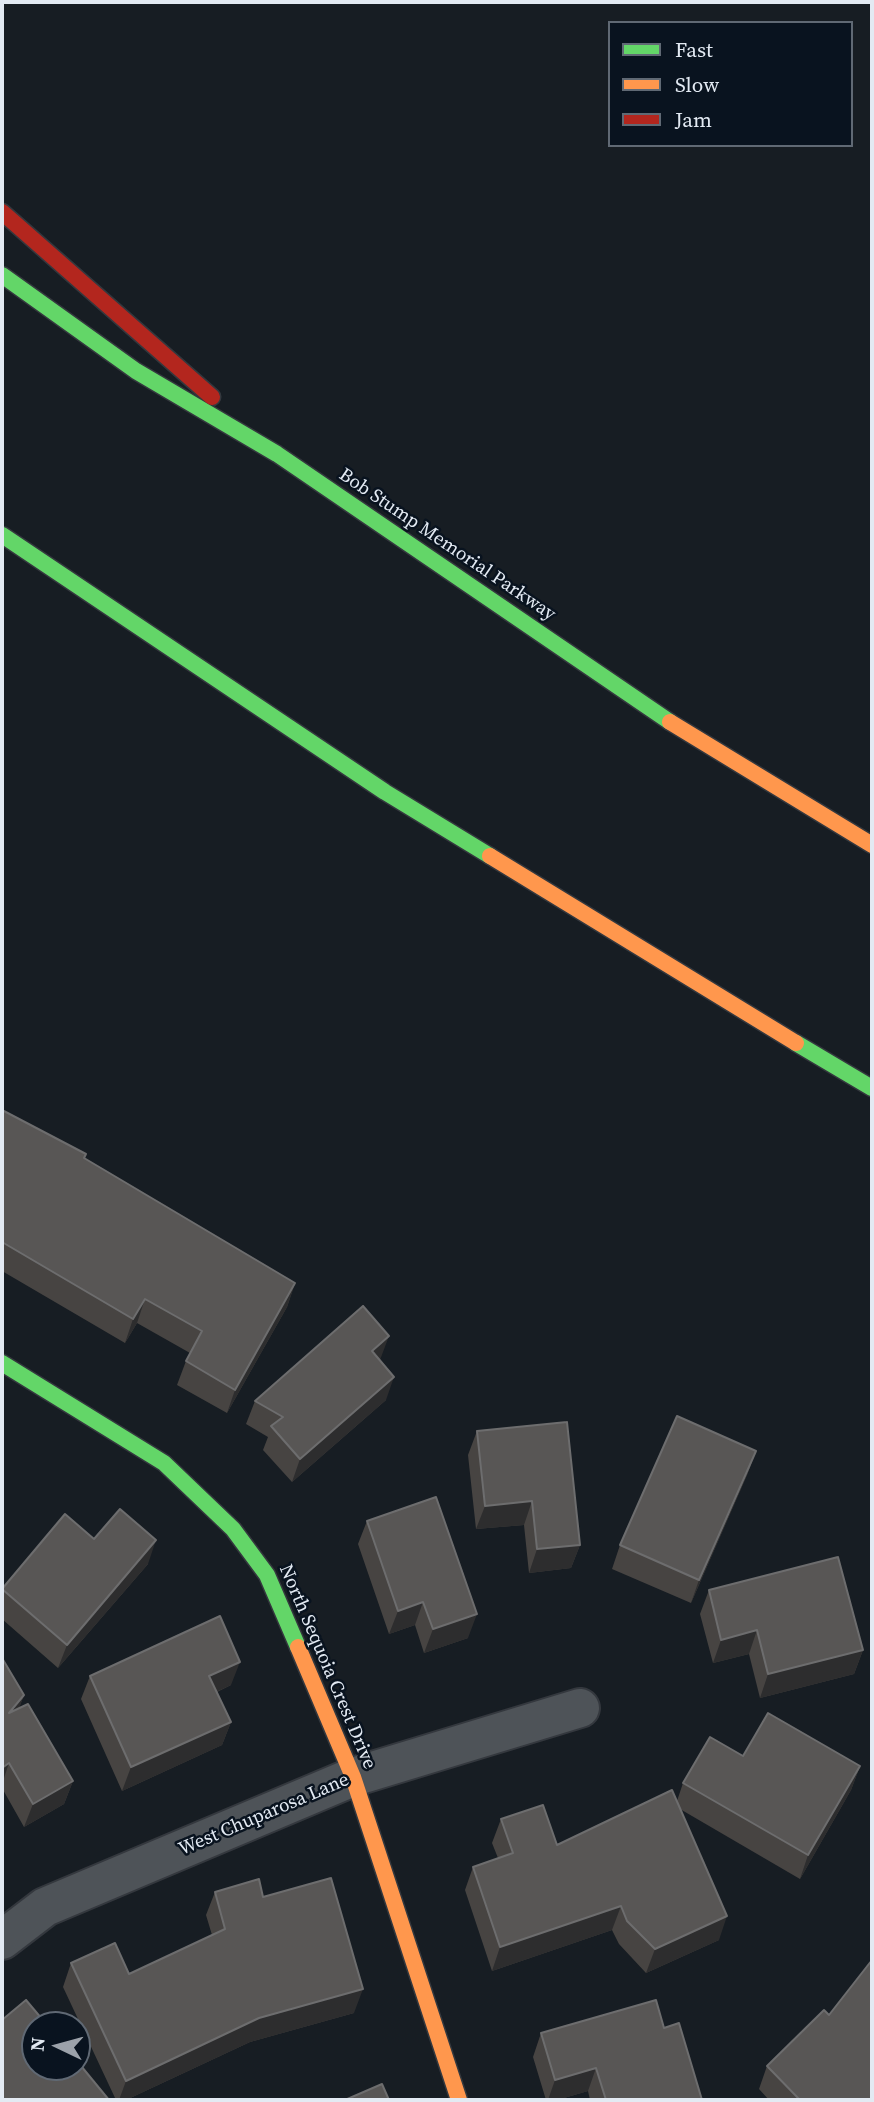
<!DOCTYPE html>
<style>
body{margin:0}
#map{position:relative;width:874px;height:2102px;overflow:hidden;background:#171d23;font-family:"Source Serif 4",serif}
canvas{display:block}
.frame{position:absolute;inset:0;border:4px solid #e3eaf3;pointer-events:none}
.legend{position:absolute;left:608px;top:21px;width:245px;height:126px;box-sizing:border-box;background:#09131f;border:2px solid #606974;margin:0;padding:9px 12px;list-style:none;font-size:21px;color:#e3eaf3}
.legend li{display:flex;align-items:center;gap:14px;height:35px}
.legend b{width:35px;border:2px solid #606974}
.north{position:absolute;left:21px;top:2011px;width:70px;height:70px;box-sizing:border-box;background:#09131f;border:2px solid #606974;border-radius:50%;rotate:275deg;font-size:19px;font-weight:700;line-height:28px;text-align:center;color:#e3eaf3}
.north::after{content:'';display:block;margin:auto;width:24px;height:32px;background:#9ca2aa;clip-path:polygon(50% 0,100% 100%,50% 72%,0 100%)}
</style>
<div id="map">
<canvas width="874" height="2102"></canvas>
<div class="frame"></div>
<ul class="legend">
<li><b style="height:9px;background:#63d668"></b>Fast</li>
<li><b style="height:9px;background:#ff974d"></b>Slow</li>
<li><b style="height:9px;background:#b3261e"></b>Jam</li>
</ul>
<div class="north">N</div>
</div>
<script>
const context = document.querySelector('canvas').getContext('2d');
context.lineJoin = 'round';
function toPath(rows) {
  const path = new Path2D();
  for (const r of rows) {
    path.moveTo(r[0], r[1]);
    for (let i = 2; i < r.length; i += 2) path.lineTo(r[i], r[i + 1]);
  }
  return path;
}
function strokePath(path, color, width, dash) {
  context.strokeStyle = color;
  context.lineWidth = width;
  context.lineCap = dash ? 'butt' : 'round';
  context.setLineDash(dash || []);
  context.stroke(path);
}
function fill(path, color) {
  context.fillStyle = color;
  context.fill(path, 'evenodd');
}
function drawText(font, color, halo, rows, align = 'center') {
  context.font = font + ' "Source Serif 4",serif';
  context.lineWidth = 5;
  context.setLineDash([]);
  context.textBaseline = 'middle';
  context.strokeStyle = halo;
  context.fillStyle = color;
  for (const [text, x, y, turn = 0] of rows) {
    context.save();
    context.translate(x, y);
    context.rotate((+turn || 0) * Math.PI / 180);
    context.textAlign = isNaN(turn) ? turn : align;
    if (halo) context.strokeText(text, 0, 0);
    context.fillText(text, 0, 0);
    context.restore();
  }
}
const street = toPath([
 [2,1940,45,1907,353,1777,580,1708]
]);
const fast = toPath([
 [2,275,136,371,277,454,670,722],
 [2,535,385,792,490,856],
 [796,1043,872,1088],
 [2,1363,164,1463,233,1529,267,1575,298,1647]
]);
const slow = toPath([
 [670,722,872,845],
 [490,856,796,1043],
 [298,1647,353,1777,459,2100]
]);
const jam = toPath([
 [2,212,212,397]
]);
strokePath(street, '#34383e', 42);
strokePath(fast, '#34383e', 19);
strokePath(slow, '#34383e', 19);
strokePath(jam, '#34383e', 19);
strokePath(street, '#4e5358', 38);
strokePath(fast, '#63d668', 16);
strokePath(slow, '#ff974d', 16);
strokePath(jam, '#b3261e', 16);
fill(toPath([
 [2,1110,86,1154,84,1159,295,1283,287,1307,227,1413,177,1385,186,1361,190,1353,137,1323,125,1343,2,1271],
 [380,1360,386,1400,292,1482,263,1450,268,1437,246,1424,255,1401],
 [477,1431,580,1545,571,1568,529,1573,524,1525,476,1529,468,1455],
 [756,1451,747,1475,691,1603,612,1569,620,1545],
 [65,1514,94,1539,148,1564,58,1668,2,1619,2,1589],
 [367,1521,468,1638,424,1653,415,1625,389,1634,358,1544],
 [709,1590,863,1650,854,1674,760,1698,749,1654,713,1663,700,1614],
 [2,1658,24,1695,19,1708,73,1781,64,1804,24,1827,2,1788],
 [90,1676,231,1685,217,1692,231,1722,222,1745,122,1791,81,1699],
 [743,1756,860,1766,851,1790,800,1879,680,1809,719,1940,646,1973,619,1944,612,1930,492,1971,465,1890,473,1867,498,1858,492,1843,501,1819,557,1845,677,1801,683,1783],
 [215,1892,263,1897,354,2013,250,2042,126,2100,116,2100,63,1987,71,1963,129,1974,212,1935,206,1915],
 [829,2015,872,2100,769,2100,759,2089,767,2066],
 [664,2028,702,2100,590,2100,588,2091,557,2100,546,2100,533,2057,541,2033]
]), '#474442');
fill(toPath([
 [295,1283,287,1307,227,1413,235,1390],
 [145,1299,137,1323,125,1343,133,1319],
 [389,1336,380,1360,372,1351],
 [394,1377,386,1400,292,1482,300,1459],
 [756,1451,747,1475,691,1603,699,1580],
 [532,1501,524,1525,476,1529,485,1506],
 [156,1540,148,1564,58,1668,67,1645],
 [580,1545,571,1568,529,1573,537,1549],
 [423,1602,415,1625,389,1634,398,1611],
 [477,1614,468,1638,424,1653,433,1629],
 [757,1630,749,1654,713,1663,721,1640],
 [863,1650,854,1674,760,1698,768,1674],
 [240,1662,231,1685,201,1699,209,1676],
 [24,1695,15,1719,9,1713],
 [231,1722,222,1745,122,1791,131,1767],
 [9,1763,2,1784,2,1768],
 [860,1766,851,1790,800,1879,808,1855],
 [73,1781,64,1804,24,1827,33,1804],
 [621,1906,612,1930,492,1971,500,1947],
 [727,1916,719,1940,646,1973,655,1949],
 [363,1989,354,2013,250,2042,126,2100,119,2100,126,2081,259,2018],
 [596,2068,588,2091,557,2100,548,2100,555,2080]
]), '#2d2d2e');
const building = toPath([
 [2,1110,86,1154,84,1158,295,1283,235,1390,186,1361,202,1331,145,1299,133,1319,2,1242,2,1110],
 [363,1306,389,1336,372,1351,394,1377,300,1459,271,1426,283,1417,255,1401,363,1306],
 [677,1416,756,1451,699,1580,620,1545,677,1416],
 [567,1422,580,1545,537,1549,532,1501,485,1506,477,1431,567,1422],
 [436,1497,477,1614,433,1629,423,1602,398,1611,367,1521,436,1497],
 [120,1509,156,1540,67,1645,2,1589,65,1514,94,1539,120,1509],
 [838,1557,863,1650,768,1674,757,1630,721,1640,709,1590,838,1557],
 [220,1616,240,1662,209,1676,231,1722,131,1767,90,1676,220,1616],
 [2,1658,24,1695,9,1713,28,1704,73,1781,33,1804,9,1763,2,1768,2,1658],
 [768,1713,860,1766,808,1855,683,1783,710,1737,743,1756,768,1713],
 [672,1790,727,1916,655,1949,627,1921,621,1906,500,1947,473,1867,513,1853,501,1819,543,1805,557,1845,672,1790],
 [331,1878,363,1989,259,2018,126,2081,71,1963,115,1943,129,1974,225,1929,215,1892,259,1879,263,1897,331,1878],
 [872,1960,872,2100,800,2100,767,2066,824,2010,829,2015,872,1960],
 [26,2000,47,2025,35,2025,35,2067,77,2067,77,2061,109,2100,2,2100,2,2020,26,2000],
 [656,2000,664,2028,679,2023,702,2100,606,2100,596,2068,555,2080,541,2033,656,2000],
 [382,2084,389,2100,345,2100,382,2084]
]);
fill(building, '#585655');
strokePath(building, '#6d6d6e', 2);
drawText('19px', '#e3eaf3', '#09131f', [
 ["Bob Stump Memorial Parkway",447,545,34],
 ["North Sequoia Crest Drive",327,1667,67],
 ["West Chuparosa Lane",264,1815,-23]
]);
</script>
